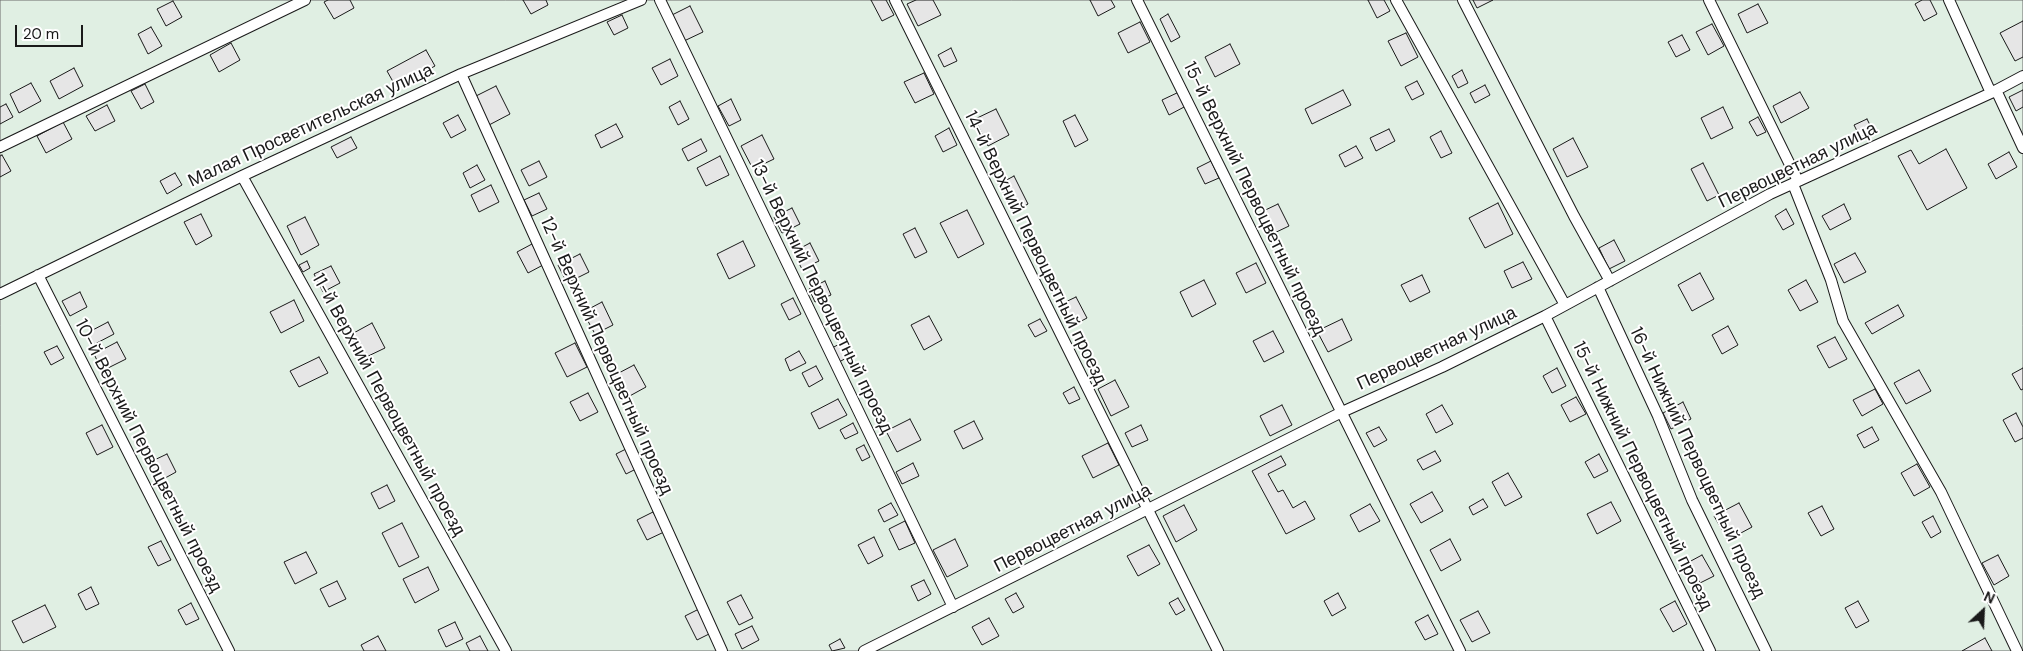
<!DOCTYPE html>
<meta charset="utf-8">
<style>
body{margin:0}
#map{position:relative;width:2023px;height:651px;overflow:hidden;background:#fff;font-family:"DM Sans",sans-serif}
canvas{display:block}
.north{position:absolute;left:1958px;top:586px;width:50px;height:50px;-webkit-text-stroke:4px #fff;paint-order:stroke;rotate:25deg;font-size:14px;font-weight:700;line-height:20px;text-align:center;color:#1a1a1a}
.north::after{content:'';display:block;margin:auto;width:18px;height:22px;background:#1a1a1a;clip-path:polygon(50% 0,100% 100%,50% 72%,0 100%)}
.scale{position:absolute;left:15px;top:25px;width:68px;height:22px;box-sizing:border-box;border:2px solid #1a1a1a;border-top:0;padding-left:6px;font-size:15px;line-height:18px;white-space:nowrap;color:#1a1a1a;-webkit-text-stroke:4px #fff;paint-order:stroke}
</style>
<div id="map">
<canvas width="2023" height="651"></canvas>
<div class="north">N</div>
<div class="scale">20 m</div>
</div>
<script>
const context = document.querySelector('canvas').getContext('2d');
context.lineJoin = 'round';
function fill(path, color) {
  context.fillStyle = color;
  context.fill(path, 'evenodd');
}
function toPath(rows) {
  const path = new Path2D();
  for (const r of rows) {
    path.moveTo(r[0], r[1]);
    for (let i = 2; i < r.length; i += 2) path.lineTo(r[i], r[i + 1]);
  }
  return path;
}
function strokePath(path, color, width, dash) {
  context.strokeStyle = color;
  context.lineWidth = width;
  context.lineCap = dash ? 'butt' : 'round';
  context.setLineDash(dash || []);
  context.stroke(path);
}
function drawText(font, color, halo, rows, align = 'center') {
  context.font = font + ' "DM Sans",sans-serif';
  context.lineWidth = 4;
  context.setLineDash([]);
  context.textBaseline = 'middle';
  context.strokeStyle = halo;
  context.fillStyle = color;
  for (const [text, x, y, turn = 0] of rows) {
    context.save();
    context.translate(x, y);
    context.rotate((+turn || 0) * Math.PI / 180);
    context.textAlign = isNaN(turn) ? turn : align;
    if (halo) context.strokeText(text, 0, 0);
    context.fillText(text, 0, 0);
    context.restore();
  }
}
const green = toPath([
 [0,0,2023,0,2023,651,0,651,0,0]
]);
fill(green, '#e0efe3');
strokePath(green, '#6a6a6a', 1);
const building = toPath([
 [328,0,350,0,354,8,334,19,324,2,328,0],
 [523,0,546,0,548,5,531,14,523,0],
 [871,0,886,0,894,15,882,21,871,0],
 [916,0,933,0,941,15,918,26,907,4,916,0],
 [1090,0,1111,0,1115,7,1098,16,1090,0],
 [1368,0,1384,0,1390,11,1377,18,1368,0],
 [1473,0,1493,0,1477,8,1473,0],
 [1922,0,1930,0,1937,14,1924,21,1915,4,1922,0],
 [173,1,182,17,166,26,157,9,173,1],
 [1758,4,1768,23,1747,33,1738,14,1758,4],
 [690,6,703,32,684,41,672,15,690,6],
 [1168,14,1180,37,1171,42,1160,19,1168,14],
 [622,15,628,28,614,35,607,22,622,15],
 [2023,21,2023,57,2015,61,2000,33,2023,21],
 [1140,22,1150,42,1128,53,1118,33,1140,22],
 [1712,24,1724,46,1708,55,1696,32,1712,24],
 [151,27,162,46,148,54,138,34,151,27],
 [1406,33,1418,57,1401,66,1388,41,1406,33],
 [1682,35,1690,50,1676,57,1668,42,1682,35],
 [231,43,240,60,219,72,210,55,231,43],
 [1230,44,1240,64,1215,77,1205,57,1230,44],
 [951,48,957,61,944,67,938,55,951,48],
 [426,50,435,66,396,87,387,71,426,50],
 [670,59,678,76,661,85,652,68,670,59],
 [74,68,83,86,59,99,50,81,74,68],
 [1462,70,1468,83,1458,88,1452,76,1462,70],
 [924,73,934,94,915,103,904,82,924,73],
 [1417,81,1424,94,1412,100,1405,87,1417,81],
 [31,83,41,101,19,113,10,94,31,83],
 [145,84,154,102,141,109,131,91,145,84],
 [1485,85,1490,95,1475,103,1470,93,1485,85],
 [496,86,510,114,489,125,474,97,496,86],
 [1343,90,1351,105,1312,124,1305,109,1343,90],
 [2023,90,2023,107,2016,111,2009,97,2023,90],
 [1179,92,1186,106,1169,115,1162,100,1179,92],
 [1800,92,1809,108,1781,123,1773,106,1800,92],
 [731,99,741,120,729,126,718,106,731,99],
 [680,101,689,119,678,125,669,107,680,101],
 [6,104,13,117,0,124,0,107,6,104],
 [107,105,115,121,95,131,86,116,107,105],
 [1723,107,1733,128,1711,139,1701,118,1723,107],
 [996,109,1009,135,988,146,975,119,996,109],
 [458,115,466,130,451,138,443,123,458,115],
 [1075,115,1088,140,1075,147,1063,121,1075,115],
 [1758,117,1766,132,1757,136,1749,122,1758,117],
 [1867,119,1873,131,1860,137,1854,125,1867,119],
 [63,122,72,139,46,153,37,136,63,122],
 [616,124,623,137,601,148,595,135,616,124],
 [949,128,957,145,943,152,935,136,949,128],
 [1389,129,1395,141,1376,151,1370,138,1389,129],
 [1441,131,1452,153,1441,158,1430,137,1441,131],
 [762,135,774,159,753,169,741,146,762,135],
 [351,137,357,148,337,158,331,147,351,137],
 [1573,138,1588,167,1567,177,1553,149,1573,138],
 [701,139,707,151,688,161,682,149,701,139],
 [1356,146,1363,158,1345,167,1339,155,1356,146],
 [1946,149,1967,188,1927,210,1898,156,1911,150,1919,164,1946,149],
 [2009,152,2017,167,1996,179,1988,164,2009,152],
 [2,155,11,171,0,177,0,156,2,155],
 [720,156,729,175,706,186,697,168,720,156],
 [539,161,547,177,529,186,521,170,539,161],
 [1211,161,1219,178,1205,184,1197,168,1211,161],
 [1703,163,1719,195,1707,201,1691,169,1703,163],
 [477,165,485,180,470,188,463,173,477,165],
 [175,173,182,185,167,194,160,181,175,173],
 [1014,176,1028,204,1013,212,999,184,1014,176],
 [491,185,499,202,479,212,471,195,491,185],
 [539,193,547,209,532,216,524,200,539,193],
 [1498,203,1513,234,1485,248,1469,218,1498,203],
 [1278,204,1289,226,1268,236,1257,214,1278,204],
 [1844,204,1851,219,1830,230,1822,216,1844,204],
 [792,208,800,224,782,233,774,217,792,208],
 [1786,209,1794,224,1783,230,1775,216,1786,209],
 [967,210,984,244,958,258,940,223,967,210],
 [201,214,212,236,196,245,184,222,201,214],
 [305,217,319,245,301,255,287,226,305,217],
 [915,228,927,252,915,258,903,234,915,228],
 [1614,240,1625,261,1609,269,1599,248,1614,240],
 [743,241,755,266,729,279,717,254,743,241],
 [810,243,819,261,802,269,793,252,810,243],
 [532,244,543,265,528,273,517,252,532,244],
 [1855,253,1866,272,1844,283,1834,264,1855,253],
 [580,254,589,272,567,283,558,265,580,254],
 [307,261,310,268,303,272,299,265,307,261],
 [1523,262,1532,279,1512,288,1504,271,1523,262],
 [1256,263,1266,283,1246,293,1236,273,1256,263],
 [331,266,340,283,323,292,314,274,331,266],
 [1700,273,1714,299,1692,311,1678,285,1700,273],
 [1422,275,1430,292,1410,302,1401,285,1422,275],
 [1204,280,1216,304,1192,317,1180,292,1204,280],
 [1806,280,1818,302,1800,311,1788,290,1806,280],
 [825,281,831,295,815,302,809,289,825,281],
 [80,292,87,307,70,316,62,301,80,292],
 [1076,297,1087,318,1070,327,1059,305,1076,297],
 [793,298,801,314,789,320,781,304,793,298],
 [294,300,304,321,281,333,270,312,294,300],
 [602,302,613,325,595,334,583,312,602,302],
 [1898,305,1904,316,1872,334,1865,323,1898,305],
 [929,316,942,340,924,350,911,325,929,316],
 [1040,319,1047,331,1035,337,1028,325,1040,319],
 [1342,319,1352,340,1328,352,1317,331,1342,319],
 [108,322,114,334,93,345,87,333,108,322],
 [372,323,385,348,362,359,350,335,372,323],
 [1728,326,1738,345,1722,354,1712,335,1728,326],
 [1273,331,1284,352,1264,362,1253,341,1273,331],
 [1835,337,1847,359,1829,368,1817,346,1835,337],
 [845,341,852,355,839,362,832,348,845,341],
 [117,342,126,359,102,371,94,354,117,342],
 [575,343,587,367,567,377,555,353,575,343],
 [57,346,64,358,51,365,44,352,57,346],
 [799,351,806,363,790,371,785,359,799,351],
 [319,357,328,373,299,387,290,371,319,357],
 [634,365,646,387,626,398,615,375,634,365],
 [816,366,823,379,809,387,802,373,816,366],
 [1557,368,1566,386,1552,393,1543,376,1557,368],
 [2023,368,2023,389,2021,390,2012,374,2023,368],
 [1919,370,1931,391,1906,404,1894,383,1919,370],
 [1115,380,1129,407,1111,416,1098,389,1115,380],
 [1074,387,1080,399,1069,404,1063,393,1074,387],
 [1875,389,1883,404,1862,416,1853,400,1875,389],
 [588,393,598,412,580,421,570,402,588,393],
 [1576,397,1586,414,1570,422,1561,405,1576,397],
 [838,399,847,415,819,429,811,413,838,399],
 [1683,402,1691,419,1671,429,1663,413,1683,402],
 [1282,405,1292,425,1270,436,1260,416,1282,405],
 [1442,405,1453,424,1436,433,1426,414,1442,405],
 [2016,413,2023,427,2023,438,2015,442,2003,420,2016,413],
 [910,419,921,440,897,452,886,431,910,419],
 [974,421,983,439,963,449,954,431,974,421],
 [853,423,858,433,845,439,840,430,853,423],
 [102,425,113,447,97,455,86,433,102,425],
 [1141,425,1148,440,1132,447,1125,433,1141,425],
 [1379,427,1387,440,1374,447,1366,433,1379,427],
 [1872,427,1879,440,1864,448,1857,435,1872,427],
 [1108,443,1119,465,1093,478,1082,456,1108,443],
 [864,445,870,457,862,461,856,449,864,445],
 [626,449,636,469,626,474,616,454,626,449],
 [1435,451,1441,461,1423,470,1417,460,1435,451],
 [167,454,176,472,158,482,148,463,167,454],
 [1599,454,1608,471,1594,478,1585,462,1599,454],
 [1281,456,1286,465,1268,474,1278,492,1283,490,1293,508,1305,501,1315,519,1286,534,1252,471,1281,456],
 [913,463,919,476,902,484,896,472,913,463],
 [1917,464,1930,487,1914,496,1901,473,1917,464],
 [1508,473,1522,497,1505,506,1492,482,1508,473],
 [387,485,395,501,379,509,371,493,387,485],
 [1432,492,1443,511,1421,523,1410,504,1432,492],
 [1483,499,1488,507,1473,515,1469,507,1483,499],
 [1611,502,1621,521,1597,534,1587,514,1611,502],
 [891,503,898,515,884,522,878,510,891,503],
 [1739,503,1752,527,1728,540,1714,516,1739,503],
 [1370,504,1380,521,1359,532,1350,515,1370,504],
 [1184,505,1197,530,1176,542,1163,516,1184,505],
 [1822,506,1834,529,1821,536,1808,513,1822,506],
 [653,512,664,532,647,540,637,520,653,512],
 [1933,516,1941,532,1931,538,1922,522,1933,516],
 [905,521,915,543,899,550,889,529,905,521],
 [402,523,419,557,399,567,382,533,402,523],
 [874,537,883,556,868,564,858,545,874,537],
 [955,539,968,566,947,577,933,550,955,539],
 [1450,539,1461,560,1441,571,1430,550,1450,539],
 [161,541,171,560,158,566,148,547,161,541],
 [1149,545,1160,564,1138,576,1127,556,1149,545],
 [306,552,317,573,295,584,284,562,306,552],
 [1702,555,1714,576,1700,583,1689,562,1702,555],
 [1998,555,2009,576,1994,585,1982,563,1998,555],
 [428,567,439,590,415,603,403,579,428,567],
 [924,580,931,594,918,601,911,586,924,580],
 [337,581,346,599,329,607,320,589,337,581],
 [91,587,99,604,86,610,78,594,91,587],
 [1016,593,1024,607,1013,613,1005,599,1016,593],
 [1338,593,1346,608,1332,616,1324,601,1338,593],
 [741,595,753,618,739,625,727,602,741,595],
 [1178,598,1185,610,1176,615,1169,603,1178,598],
 [1675,601,1687,624,1673,632,1660,609,1675,601],
 [1858,601,1869,621,1856,628,1845,608,1858,601],
 [191,603,199,619,186,625,178,610,191,603],
 [45,605,56,627,23,643,12,621,45,605],
 [699,609,711,633,697,640,685,616,699,609],
 [1478,611,1490,633,1472,642,1460,620,1478,611],
 [1428,615,1438,634,1425,640,1415,622,1428,615],
 [989,618,999,636,982,645,972,627,989,618],
 [455,622,463,639,446,647,438,630,455,622],
 [752,626,759,640,742,649,735,634,752,626],
 [378,636,386,651,364,651,361,645,378,636],
 [480,636,488,651,470,651,466,643,480,636],
 [1985,638,1992,651,1962,651,1985,638],
 [840,639,845,648,832,651,829,645,840,639]
]);
fill(building, '#e6e6e6');
strokePath(building, '#1a1a1a', 1);
const lane = toPath([
 [660,0,953,607],
 [895,0,1218,651],
 [1137,0,1460,651],
 [1396,0,1565,305],
 [1463,0,1574,216,1610,281],
 [1709,0,1798,181],
 [1949,0,1991,93],
 [461,74,722,651],
 [1996,90,2023,148],
 [0,147,305,0],
 [242,176,506,651],
 [1793,184,1831,280,1843,321,1941,492,2017,651],
 [38,275,229,651],
 [1598,287,1658,416,1692,500,1766,651],
 [0,294,242,176,461,74,641,0],
 [1545,316,1710,651],
 [864,651,1342,412,1442,367,1545,316,1770,194,1991,93,2023,76]
]);
strokePath(lane, '#1a1a1a', 12);
strokePath(lane, '#fff', 10);
drawText('18px', '#1a1a1a', '#fff', [
 ["Малая Просветительская улица",311,126,-25],
 ["Первоцветная улица",1798,166,-26],
 ["15-й Верхний Первоцветный проезд",1254,199,64],
 ["14-й Верхний Первоцветный проезд",1035,248,64],
 ["13-й Верхний Первоцветный проезд",821,297,64],
 ["Первоцветная улица",1437,349,-25],
 ["12-й Верхний Первоцветный проезд",606,356,66],
 ["11-й Верхний Первоцветный проезд",388,405,61],
 ["10-й Верхний Первоцветный проезд",148,456,63],
 ["16-й Нижний Первоцветный проезд",1697,463,65],
 ["15-й Нижний Первоцветный проезд",1642,476,64],
 ["Первоцветная улица",1073,529,-27]
]);
</script>
